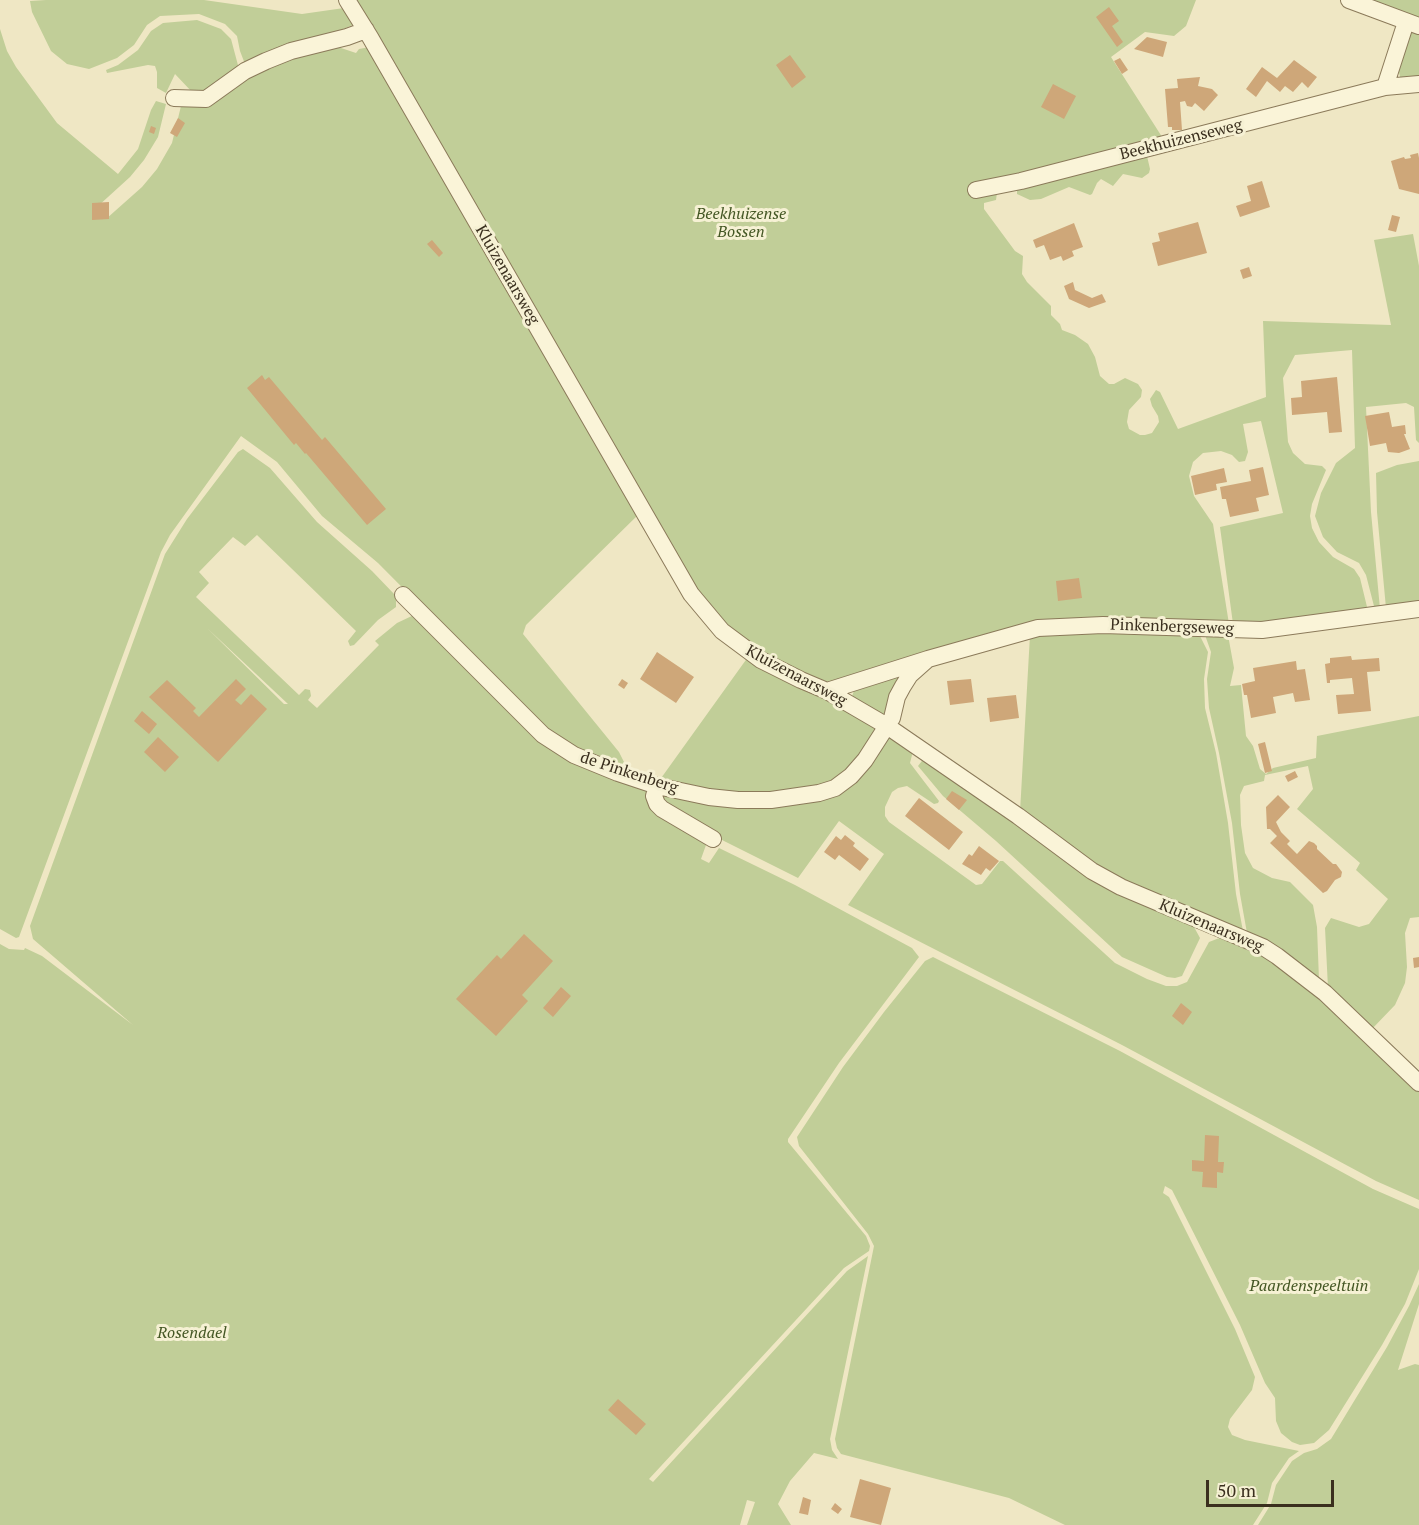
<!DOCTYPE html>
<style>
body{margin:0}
#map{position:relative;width:1419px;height:1525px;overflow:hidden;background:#efe7c4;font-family:"PT Serif",serif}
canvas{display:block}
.scale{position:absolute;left:1206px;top:1480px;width:128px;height:27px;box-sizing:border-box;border:3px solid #3a2f1e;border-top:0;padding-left:8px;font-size:18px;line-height:21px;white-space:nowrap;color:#3a2f1e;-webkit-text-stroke:4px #f6f1d4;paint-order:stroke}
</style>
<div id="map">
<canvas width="1419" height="1525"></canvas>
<div class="scale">50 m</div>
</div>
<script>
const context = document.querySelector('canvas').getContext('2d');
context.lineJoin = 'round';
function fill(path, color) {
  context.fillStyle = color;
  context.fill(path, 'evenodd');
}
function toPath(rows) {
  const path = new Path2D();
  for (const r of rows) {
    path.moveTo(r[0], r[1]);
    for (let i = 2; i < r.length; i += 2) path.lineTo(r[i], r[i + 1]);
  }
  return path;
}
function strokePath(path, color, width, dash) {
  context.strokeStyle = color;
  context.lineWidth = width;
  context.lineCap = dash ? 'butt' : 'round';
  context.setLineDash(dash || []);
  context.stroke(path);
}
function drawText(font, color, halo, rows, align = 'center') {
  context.font = font + ' "PT Serif",serif';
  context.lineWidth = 6;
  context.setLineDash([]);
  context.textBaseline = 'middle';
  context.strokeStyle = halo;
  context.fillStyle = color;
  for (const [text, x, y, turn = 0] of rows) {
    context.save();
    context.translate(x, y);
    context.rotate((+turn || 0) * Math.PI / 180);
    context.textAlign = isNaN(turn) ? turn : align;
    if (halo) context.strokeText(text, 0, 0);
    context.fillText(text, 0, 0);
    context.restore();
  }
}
fill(toPath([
 [46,0,204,0,302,14,344,8,355,24,336,32,245,64,240,51,237,36,225,24,199,14,160,16,147,25,134,45,117,58,89,69,67,64,51,51,32,12,30,1],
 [353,0,1196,0,1186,26,1174,36,1145,32,1111,57,1164,140,1147,156,1150,169,1149,173,1142,178,1123,174,1113,186,1101,179,1097,183,1092,194,1090,195,1069,187,1041,199,1030,200,1017,194,1017,188,997,193,996,200,984,203,984,209,1015,251,1023,256,1022,274,1027,282,1051,306,1051,315,1060,324,1062,330,1075,335,1088,344,1095,357,1100,376,1109,384,1114,384,1125,378,1138,384,1142,390,1141,397,1129,410,1127,422,1129,429,1140,435,1145,435,1152,433,1159,422,1158,416,1152,406,1150,399,1156,390,1160,392,1178,429,1266,397,1263,321,1391,325,1374,240,1413,234,1419,266,1419,443,1416,440,1414,407,1406,403,1366,407,1371,512,1380,609,1375,610,1366,575,1359,563,1337,552,1323,537,1315,516,1321,493,1336,463,1355,448,1352,350,1295,355,1283,378,1288,442,1293,453,1305,464,1322,466,1326,470,1312,504,1310,516,1312,528,1319,542,1333,557,1354,569,1360,578,1368,611,1297,621,1233,624,1220,527,1283,513,1261,421,1243,424,1248,452,1245,461,1239,462,1232,455,1221,451,1203,453,1193,462,1189,476,1194,496,1213,524,1229,624,1104,620,835,682,822,683,764,654,709,610],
 [1364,0,1419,0,1419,20],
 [197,20,221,29,231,39,239,69,202,96,192,92,175,74,166,93,157,88,157,72,155,66,148,65,107,73,106,70,118,65,138,50,151,31,163,23],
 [0,29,7,51,16,67,57,123,118,174,138,149,151,110,156,101,166,104,158,137,144,160,130,177,97,207,106,219,142,187,157,169,172,143,181,106,267,65,338,47,356,53,359,49,370,47,639,514,526,625,523,634,619,752,624,762,620,768,577,751,527,713,378,563,322,516,277,462,241,436,170,535,161,552,19,937,16,938,0,929],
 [1414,30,1419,32,1419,80,1401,81,1398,68,1408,33],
 [243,449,270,468,317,522,372,571,396,596,396,607,378,620,354,645,350,646,348,641,356,631,257,535,245,546,233,537,199,572,209,583,196,597,299,695,305,689,310,690,311,696,308,700,317,708,379,645,375,641,397,623,416,614,541,740,650,789,706,845,701,859,709,863,719,848,795,885,912,948,919,957,839,1063,788,1139,788,1142,866,1236,870,1246,869,1251,844,1268,649,1479,653,1482,847,1271,868,1256,830,1439,832,1450,838,1459,814,1453,790,1481,778,1504,791,1525,747,1525,755,1502,747,1500,740,1525,0,1525,0,944,9,949,24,950,25,948,42,956,133,1025,33,939,30,926,165,554,187,519,238,452],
 [207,628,288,704,284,704],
 [1419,461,1419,603,1386,608,1377,512,1376,473,1397,465],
 [1062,631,1199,634,1208,652,1204,679,1205,708,1216,753,1228,823,1236,894,1243,931,1172,904,1095,866,1020,812,1030,635],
 [1205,635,1228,635,1234,668,1230,686,1241,685,1246,736,1253,746,1260,769,1266,774,1273,768,1316,758,1317,736,1419,716,1419,917,1410,918,1405,933,1407,967,1405,983,1395,1005,1371,1030,1328,988,1325,928,1331,918,1359,927,1369,924,1388,899,1356,870,1360,863,1297,809,1313,789,1308,766,1265,775,1264,781,1244,786,1240,795,1241,825,1245,853,1253,868,1272,878,1290,882,1313,905,1317,927,1319,980,1247,933,1240,894,1232,823,1219,753,1209,708,1207,679,1211,652],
 [748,657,824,697,876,727,876,737,847,774,819,788,739,796,659,781],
 [907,669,887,716,883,718,852,697,854,690],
 [888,736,913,751,910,763,939,801,938,803,934,804,907,786,898,788,892,792,885,807,885,816,889,822,976,885,982,884,1000,861,1003,861,1115,963,1147,979,1166,986,1177,986,1187,982,1209,942,1222,937,1260,952,1307,985,1419,1091,1419,1200,1376,1181,1122,1045,848,905,884,854,839,821,798,878,724,841,664,805,662,791,819,798],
 [925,757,1194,927,1200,938,1182,976,1175,978,1167,977,1122,957,996,841,943,796,918,766],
 [933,957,1120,1051,1373,1189,1419,1209,1419,1269,1405,1304,1382,1345,1329,1430,1314,1443,1300,1445,1292,1442,1281,1433,1276,1421,1275,1398,1265,1383,1240,1325,1172,1190,1165,1186,1163,1193,1169,1197,1235,1329,1255,1377,1252,1390,1230,1419,1228,1427,1232,1435,1245,1440,1299,1451,1289,1458,1272,1483,1267,1503,1253,1525,1065,1525,1009,1498,841,1454,837,1448,835,1439,874,1246,868,1234,799,1146,797,1137,843,1067,884,1012,925,961],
 [1419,1284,1419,1304,1398,1370,1415,1364,1419,1365,1419,1525,1258,1525,1271,1504,1276,1485,1292,1461,1304,1453,1317,1449,1331,1439,1387,1347,1409,1306]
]), '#c1ce98');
fill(toPath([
 [1109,7,1119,21,1112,26,1123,42,1117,47,1096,17],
 [1147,37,1167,42,1163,57,1134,49],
 [790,55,806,77,792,88,776,65],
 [1120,58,1128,70,1122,74,1114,61],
 [1294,60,1317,77,1308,88,1302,82,1293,92,1285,86,1280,92,1267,81,1256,97,1246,89,1262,67,1277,78],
 [1200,77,1198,86,1212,89,1218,95,1204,111,1195,103,1192,107,1187,106,1185,101,1180,102,1182,130,1172,130,1172,127,1168,127,1165,89,1178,88,1177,79],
 [1053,84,1076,96,1064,119,1041,107],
 [178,118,185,123,177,137,170,133],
 [151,126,156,128,154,134,149,132],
 [1418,153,1419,158,1419,194,1399,189,1391,161,1404,157,1405,159,1411,158,1410,155],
 [1262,181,1270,207,1240,217,1236,206,1251,201,1247,186],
 [109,202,109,219,92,220,92,203],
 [1392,215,1400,217,1396,232,1388,230],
 [1198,222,1207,253,1158,266,1152,243,1160,241,1158,233],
 [1074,223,1083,247,1072,251,1074,256,1063,261,1061,256,1050,260,1044,245,1036,248,1033,240],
 [432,240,443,253,439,257,427,244],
 [1249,267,1252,276,1243,279,1240,270],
 [1073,282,1075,290,1092,298,1102,294,1106,302,1089,308,1069,299,1064,286],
 [262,375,265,380,269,377,322,440,325,437,386,509,367,525,306,453,305,454,296,443,294,445,247,388],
 [1337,377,1342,432,1329,433,1327,412,1292,415,1291,398,1302,397,1301,381],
 [1389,412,1392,427,1405,425,1406,434,1404,434,1410,449,1399,453,1388,452,1386,443,1370,446,1365,416],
 [1263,467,1269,495,1256,498,1259,511,1230,517,1226,499,1222,499,1220,487,1251,481,1249,470],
 [1224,468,1227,482,1216,484,1217,490,1195,495,1191,476],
 [1079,578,1082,598,1058,601,1056,581],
 [657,652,694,677,676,703,640,679],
 [1351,656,1352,660,1379,658,1380,671,1367,672,1371,711,1338,714,1336,695,1354,694,1352,678,1330,680,1330,683,1327,683,1325,664,1330,663,1330,658],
 [1296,661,1297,670,1305,669,1310,700,1295,702,1293,693,1273,697,1276,713,1251,718,1247,695,1244,695,1242,684,1255,681,1253,668],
 [236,679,246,689,235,700,241,705,251,694,267,709,218,762,149,697,167,680,196,708,193,711,199,717],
 [622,679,628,683,624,689,618,685],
 [971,679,974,702,950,705,947,681],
 [1016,695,1019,718,990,722,987,698],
 [142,711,157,724,149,734,134,721],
 [158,737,179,757,165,772,144,752],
 [1265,742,1272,771,1265,773,1258,744],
 [1295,771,1298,777,1288,782,1285,776],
 [952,791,967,800,959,810,946,799],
 [1278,795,1290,807,1276,822,1281,832,1290,841,1287,844,1297,854,1309,841,1314,843,1317,846,1317,849,1333,864,1336,864,1342,872,1341,877,1335,880,1327,891,1323,893,1270,843,1277,836,1270,829,1267,829,1266,807],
 [919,798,963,832,949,850,905,816],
 [845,835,855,843,853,846,869,859,860,871,839,855,835,860,824,852,836,836,841,840],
 [979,846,999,861,990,871,986,868,981,875,962,864,969,854,972,856],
 [524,934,553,961,522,995,528,1001,496,1036,456,999,497,955,501,959],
 [1419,957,1419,967,1414,968,1413,958],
 [561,987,571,996,553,1017,543,1008],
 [1181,1003,1192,1012,1183,1025,1172,1016],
 [1205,1135,1219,1136,1218,1162,1224,1162,1223,1173,1217,1172,1217,1188,1202,1187,1203,1172,1192,1171,1192,1160,1204,1161],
 [618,1399,646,1424,636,1435,608,1410],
 [860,1479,891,1488,881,1525,850,1517],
 [803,1497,811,1500,808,1515,799,1513],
 [835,1503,842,1509,838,1514,831,1509]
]), '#cea779');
const street = toPath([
 [347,0,370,37,691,594,722,631,761,660,801,680,827,691,887,726,1018,816,1092,871,1121,887,1263,947,1277,956,1325,993,1419,1083],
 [1349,0,1419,26],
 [1385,87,1406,22],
 [174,98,206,99,245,71,266,61,291,51,347,37,366,30],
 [976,190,1021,181,1385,87,1419,84],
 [403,595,543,735,574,755,618,773,657,786,709,797,738,800,771,800,819,793,835,788,851,776,865,760,892,718,897,697,903,686,910,675,928,659],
 [827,691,928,659,1038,628,1103,625,1262,630,1419,609],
 [657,786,654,796,657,804,662,809,713,839]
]);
strokePath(street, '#8b7a5a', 18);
strokePath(street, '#faf4d8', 16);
drawText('16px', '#3a2f1e', '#f6f1d4', [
 ["Beekhuizenseweg",1181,140,-14],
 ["Kluizenaarsweg",507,275,60],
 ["Pinkenbergseweg",1172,627,2],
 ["Kluizenaarsweg",796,676,28],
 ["de Pinkenberg",629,773,18],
 ["Kluizenaarsweg",1211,926,23]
]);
drawText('italic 16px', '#445724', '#f6f1d4', [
 ["Beekhuizense",741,214],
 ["Bossen",741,232],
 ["Paardenspeeltuin",1309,1286],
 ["Rosendael",192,1333]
]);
</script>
